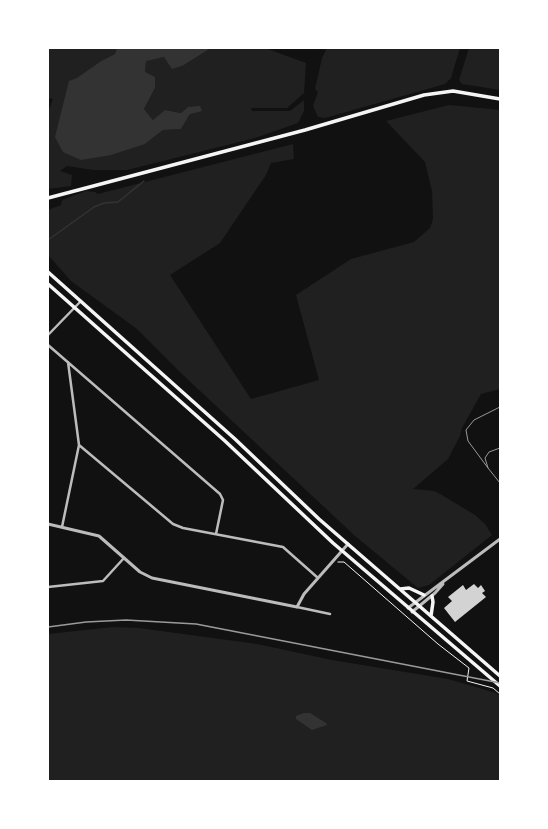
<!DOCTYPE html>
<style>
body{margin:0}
#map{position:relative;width:548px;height:829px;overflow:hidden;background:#111;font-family:Bitter,serif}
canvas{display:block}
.frame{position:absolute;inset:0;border:49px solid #fff;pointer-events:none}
</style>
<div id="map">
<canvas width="548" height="829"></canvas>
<div class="frame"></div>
</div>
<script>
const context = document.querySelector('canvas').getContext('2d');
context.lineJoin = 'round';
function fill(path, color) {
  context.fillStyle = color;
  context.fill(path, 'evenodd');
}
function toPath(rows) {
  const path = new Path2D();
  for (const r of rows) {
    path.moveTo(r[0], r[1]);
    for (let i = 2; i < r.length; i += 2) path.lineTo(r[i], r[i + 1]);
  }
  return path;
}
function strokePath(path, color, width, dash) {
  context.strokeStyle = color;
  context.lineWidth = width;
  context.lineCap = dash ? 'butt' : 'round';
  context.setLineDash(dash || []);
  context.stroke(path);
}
fill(toPath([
 [48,48,117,48,115,54,101,61,77,79,145,144,163,130,181,129,190,114,188,107,181,113,166,110,153,120,144,109,155,88,145,72,146,60,164,57,184,65,211,48,265,48,306,63,304,93,287,108,251,108,252,111,290,111,304,100,304,111,298,123,255,138,127,170,93,170,67,166,60,171,72,175,71,186,48,189,48,112,53,99,48,98],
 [327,48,335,49,460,48,451,78,445,84,325,118,318,117,313,106,318,92,315,89,322,58],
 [469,48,500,48,500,90,462,84,459,80],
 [449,105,500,110,500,389,481,394,462,428,460,436,448,459,413,489,434,491,442,495,475,515,485,524,492,535,429,585,418,588,354,535,183,375,137,329,71,281,48,255,48,210,61,205,62,200,86,191,95,192,98,194,293,144,294,159,271,163,266,175,220,243,170,275,251,399,319,380,296,295,351,259,414,242,430,228,433,219,432,191,425,162,386,121],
 [113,627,139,628,257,644,332,660,448,679,496,693,500,696,500,781,48,781,48,634]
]), '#202020');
fill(toPath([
 [117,48,211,48,184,65,172,69,164,57,146,61,145,72,155,77,155,88,144,109,153,120,165,110,181,113,188,107,200,106,202,111,190,114,181,129,163,130,145,144,111,155,81,160,63,152,55,137,69,81,77,78,101,61,115,54],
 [304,713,310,713,326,723,327,725,312,730,296,719,296,716]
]), '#333');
strokePath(toPath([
 [48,240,94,207,104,203,118,202,144,181]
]), '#333', 1.5);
fill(toPath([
 [474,584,478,588,481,585,485,591,482,593,486,597,455,622,444,608,452,601,448,597,463,585,466,590]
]), '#d3d3d3');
strokePath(toPath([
 [338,562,344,562,438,644,469,668,467,681,493,688,500,694]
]), '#f5f5f5', 1);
strokePath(toPath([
 [48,335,81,301],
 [48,345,220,494,223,500,216,534],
 [79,445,173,524,183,528,283,547,318,578],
 [62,527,79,445,68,362],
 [48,587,103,581,124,558],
 [297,607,330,614]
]), '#bcbcbc', 2.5);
strokePath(toPath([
 [48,524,99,536,140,572,152,578,297,607,304,594,348,544],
 [408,608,500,539],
 [412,612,435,593,443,584]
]), '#bcbcbc', 3);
strokePath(toPath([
 [48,198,305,130,424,95,453,91,500,99]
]), '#f5f5f5', 3.5);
strokePath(toPath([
 [48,272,235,439,319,519,500,676],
 [48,284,225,441,333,543,500,686],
 [400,589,409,588,424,595],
 [431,616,433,602,432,596]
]), '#f5f5f5', 3.5);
strokePath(toPath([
 [500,448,489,452,485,458,488,468,500,483],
 [488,468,468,441,466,430,474,420,500,407]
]), '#9a9a9a', 1);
strokePath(toPath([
 [48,627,86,622,126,620,196,624,500,683]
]), '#9a9a9a', 1.5);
</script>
